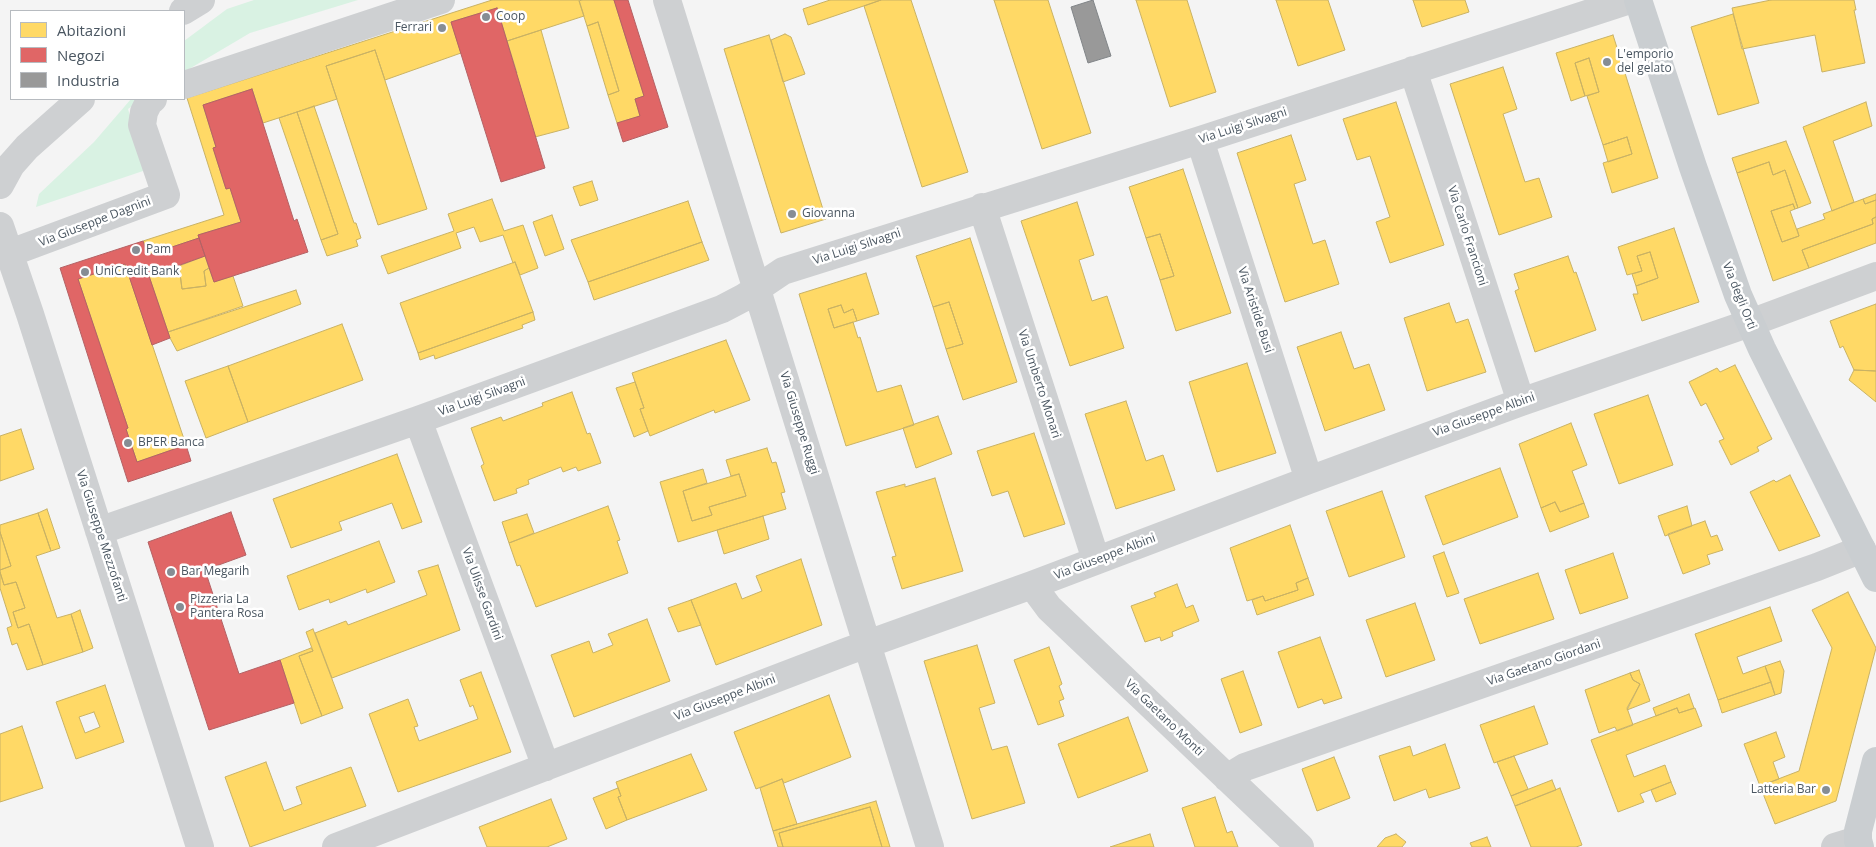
<!DOCTYPE html>
<style>
body{margin:0}
#map{position:relative;width:1876px;height:847px;overflow:hidden;background:#f4f4f4;font-family:"Open Sans",sans-serif}
canvas{display:block}
.legend{position:absolute;left:10px;top:10px;width:175px;height:90px;box-sizing:border-box;background:#fff;border:1px solid #b7bbc0;margin:0;padding:6px 9px;list-style:none;font-size:15px;color:#4a5661}
.legend li{display:flex;align-items:center;gap:10px;height:25px}
.legend b{width:25px;border:1px solid #b7bbc0}
</style>
<div id="map">
<canvas width="1876" height="847"></canvas>
<ul class="legend">
<li><b style="height:14px;background:#ffd966"></b>Abitazioni</li>
<li><b style="height:14px;background:#e06666"></b>Negozi</li>
<li><b style="height:14px;background:#999"></b>Industria</li>
</ul>
</div>
<script>
const context = document.querySelector('canvas').getContext('2d');
context.lineJoin = 'round';
function fill(path, color) {
  context.fillStyle = color;
  context.fill(path, 'evenodd');
}
function toPath(rows) {
  const path = new Path2D();
  for (const r of rows) {
    path.moveTo(r[0], r[1]);
    for (let i = 2; i < r.length; i += 2) path.lineTo(r[i], r[i + 1]);
  }
  return path;
}
function strokePath(path, color, width, dash) {
  context.strokeStyle = color;
  context.lineWidth = width;
  context.lineCap = dash ? 'butt' : 'round';
  context.setLineDash(dash || []);
  context.stroke(path);
}
function drawText(font, color, halo, rows, align = 'center') {
  context.font = font + ' "Open Sans",sans-serif';
  context.lineWidth = 5;
  context.setLineDash([]);
  context.textBaseline = 'middle';
  context.strokeStyle = halo;
  context.fillStyle = color;
  for (const [text, x, y, turn = 0] of rows) {
    context.save();
    context.translate(x, y);
    context.rotate((+turn || 0) * Math.PI / 180);
    context.textAlign = isNaN(turn) ? turn : align;
    if (halo) context.strokeText(text, 0, 0);
    context.fillText(text, 0, 0);
    context.restore();
  }
}
fill(toPath([
 [254,0,358,0,250,33,184,72,184,41,227,9],
 [131,99,142,99,128,109,146,170,36,207,39,194,94,142]
]), '#d9f2e3');
const homes = toPath([
 [492,0,579,0,584,16,507,41,497,8,451,22,461,53,385,80,375,50,326,66,337,99,263,123,252,89,203,105,216,147,213,148,226,189,230,188,241,222,198,235,199,238,148,255,143,241,224,215,187,98,492,0],
 [582,0,614,0,644,96,635,99,640,116,617,123,608,95,619,91,598,22,587,26,579,1,582,0],
 [830,0,881,0,808,25,803,9,830,0],
 [881,0,911,0,968,172,922,187,864,6,881,0],
 [994,0,1048,0,1091,133,1042,149,994,0],
 [1136,0,1187,0,1216,92,1170,107,1136,0],
 [1276,0,1328,0,1345,50,1298,66,1276,0],
 [1413,0,1465,0,1469,12,1422,27,1413,0],
 [1771,0,1854,0,1856,10,1854,10,1865,63,1822,72,1815,35,1742,49,1732,8,1771,0],
 [1733,14,1759,103,1718,115,1691,27,1733,14],
 [598,22,619,91,608,95,587,26,598,22],
 [541,30,569,128,535,137,515,73,517,73,507,41,541,30],
 [785,34,791,37,805,74,783,82,771,40,785,34],
 [769,35,826,219,781,233,724,49,769,35],
 [1613,35,1658,178,1612,193,1603,163,1632,154,1627,137,1603,145,1587,96,1599,92,1589,58,1575,63,1585,96,1571,101,1556,53,1613,35],
 [375,50,427,209,378,225,326,66,375,50],
 [1589,58,1599,92,1585,96,1575,63,1589,58],
 [1503,67,1517,109,1503,114,1525,182,1539,178,1552,217,1499,235,1450,84,1503,67],
 [1396,102,1444,245,1390,263,1376,222,1390,217,1370,156,1357,160,1343,119,1396,102],
 [1866,102,1872,126,1833,141,1854,202,1832,211,1803,127,1866,102],
 [314,106,354,223,356,223,361,238,356,240,358,246,327,256,321,240,338,234,297,112,314,106],
 [297,112,338,234,321,240,279,118,297,112],
 [1291,135,1306,180,1294,184,1313,244,1325,240,1339,284,1285,302,1237,153,1291,135],
 [1627,137,1632,154,1608,162,1603,145,1627,137],
 [1786,141,1811,203,1798,208,1785,170,1773,175,1769,162,1737,173,1732,158,1786,141],
 [1769,162,1773,175,1785,170,1798,208,1795,209,1793,204,1771,211,1782,242,1799,236,1797,229,1825,219,1823,214,1863,199,1865,204,1876,200,1876,217,1872,219,1873,224,1802,250,1809,268,1773,281,1737,173,1769,162],
 [1183,169,1231,313,1176,331,1160,280,1174,276,1160,234,1146,238,1129,187,1183,169],
 [592,181,598,200,580,206,573,187,592,181],
 [1876,194,1876,200,1865,204,1863,199,1876,194],
 [492,199,504,231,523,225,538,268,520,275,515,262,513,263,503,235,480,242,474,227,456,233,461,248,388,274,381,256,454,231,448,214,492,199],
 [688,201,702,242,588,282,571,240,688,201],
 [1077,202,1094,255,1079,260,1092,301,1107,296,1124,348,1070,366,1021,221,1077,202],
 [1793,204,1795,209,1790,211,1799,236,1782,242,1771,211,1793,204],
 [552,215,564,249,545,256,533,222,552,215],
 [1876,217,1876,243,1809,268,1802,250,1873,224,1872,219,1876,217],
 [1674,228,1699,302,1642,321,1633,294,1638,294,1636,286,1658,278,1650,252,1637,256,1642,271,1627,275,1618,247,1674,228],
 [1160,234,1174,276,1160,280,1146,238,1160,234],
 [970,238,1017,382,963,400,946,349,963,344,949,302,933,307,916,256,970,238],
 [702,242,709,260,594,300,588,282,702,242],
 [1650,252,1658,278,1636,286,1632,274,1642,271,1637,256,1650,252],
 [205,256,209,268,204,271,206,286,182,289,179,266,205,256],
 [1568,256,1574,273,1576,272,1596,330,1535,352,1515,291,1519,289,1514,274,1568,256],
 [515,262,533,312,418,353,400,303,515,262],
 [125,264,186,445,137,462,126,429,128,428,78,279,125,264],
 [179,266,182,289,206,286,204,271,209,268,214,282,233,276,243,306,168,332,149,276,179,266],
 [866,273,879,314,857,321,853,309,844,313,841,305,828,309,834,328,853,322,858,338,860,337,877,392,901,385,914,425,846,446,799,294,866,273],
 [296,290,301,304,177,351,170,338,168,332,296,290],
 [949,302,963,344,946,349,933,307,949,302],
 [1449,303,1456,323,1468,319,1486,372,1427,391,1404,318,1449,303],
 [1876,304,1876,371,1854,370,1843,346,1840,348,1830,321,1876,304],
 [841,305,844,313,853,309,857,321,834,328,828,309,841,305],
 [533,312,535,320,522,325,523,328,435,359,434,355,420,360,418,353,533,312],
 [342,324,363,380,248,422,228,366,342,324],
 [1341,332,1354,369,1369,364,1385,410,1325,431,1297,347,1341,332],
 [726,340,750,400,715,413,714,410,650,436,640,409,644,408,632,373,726,340],
 [1247,363,1276,453,1217,472,1189,382,1247,363],
 [1735,365,1772,439,1757,447,1759,451,1731,465,1719,441,1724,439,1706,403,1701,406,1689,382,1717,368,1720,372,1735,365],
 [228,366,248,422,206,438,185,381,228,366],
 [1854,370,1876,371,1876,402,1849,380,1854,370],
 [635,382,644,408,640,409,648,431,634,437,616,388,635,382],
 [572,392,587,434,590,433,601,463,578,471,576,467,563,472,561,467,528,480,529,484,516,489,517,493,494,501,481,466,484,464,471,428,501,417,503,421,543,406,542,403,572,392],
 [1648,395,1673,465,1619,484,1594,414,1648,395],
 [1126,401,1146,461,1163,455,1175,490,1116,509,1085,414,1126,401],
 [938,416,952,454,916,468,903,428,938,416],
 [1571,423,1587,465,1572,471,1584,503,1560,512,1555,502,1541,508,1519,444,1571,423],
 [21,429,34,469,0,481,0,436,21,429],
 [1034,433,1065,524,1024,537,1008,491,992,496,977,451,1034,433],
 [767,448,772,463,776,462,785,492,781,493,786,509,678,542,660,482,703,469,707,483,683,491,692,521,712,515,709,507,746,496,739,474,731,476,726,460,767,448],
 [397,454,422,522,402,529,392,503,339,522,342,530,291,548,273,499,397,454],
 [1500,468,1518,517,1443,545,1425,496,1500,468],
 [739,474,746,496,709,507,712,515,692,521,683,491,739,474],
 [1790,475,1820,536,1779,551,1750,492,1774,480,1776,482,1790,475],
 [935,478,963,571,902,589,892,557,896,556,876,492,905,484,905,487,935,478],
 [1382,491,1405,557,1349,577,1326,511,1382,491],
 [1555,502,1560,512,1584,503,1589,517,1550,532,1541,508,1555,502],
 [608,506,620,540,617,541,628,573,536,607,520,565,517,566,509,543,608,506],
 [1687,506,1692,526,1665,536,1658,516,1687,506],
 [47,509,60,548,51,551,38,513,47,509],
 [38,513,51,551,36,556,57,618,71,614,83,652,43,665,29,624,18,628,13,612,25,608,16,582,4,585,0,572,0,570,11,566,0,532,0,525,38,513],
 [527,514,534,533,509,543,502,522,527,514],
 [763,516,769,539,724,554,717,530,763,516],
 [1705,521,1711,537,1717,535,1723,550,1707,555,1710,564,1683,574,1668,534,1705,521],
 [1290,525,1308,578,1296,583,1298,590,1265,601,1263,596,1247,601,1230,548,1290,525],
 [0,532,11,566,0,570,0,532],
 [379,541,395,582,367,593,366,589,330,603,329,599,299,610,287,576,379,541],
 [1444,552,1459,593,1447,597,1433,556,1444,552],
 [1613,553,1628,598,1580,614,1565,570,1613,553],
 [801,559,822,625,716,665,691,600,736,583,742,599,762,591,756,576,801,559],
 [438,565,460,630,332,678,315,633,346,621,348,625,427,595,418,571,438,565],
 [0,572,4,585,16,582,25,608,13,612,18,628,29,624,43,665,27,670,17,643,12,645,7,628,12,626,0,588,0,572],
 [1538,573,1554,619,1480,644,1464,599,1538,573],
 [1308,578,1314,595,1257,615,1252,600,1263,596,1265,601,1298,590,1296,583,1308,578],
 [1177,584,1186,608,1193,605,1199,621,1172,632,1173,636,1161,641,1160,637,1145,642,1131,606,1156,597,1154,593,1177,584],
 [1848,592,1876,648,1836,801,1775,824,1760,786,1799,771,1832,648,1812,610,1848,592],
 [691,600,701,625,678,632,668,608,691,600],
 [1415,603,1435,660,1386,677,1366,620,1415,603],
 [1770,607,1782,641,1737,657,1743,674,1765,666,1771,682,1718,700,1695,634,1770,607],
 [80,610,93,648,83,652,71,614,80,610],
 [647,619,670,681,574,717,551,655,589,641,593,653,613,645,608,634,647,619],
 [313,629,343,708,322,716,299,656,313,651,306,632,313,629],
 [1320,637,1342,698,1324,704,1322,699,1298,708,1278,652,1320,637],
 [977,645,995,703,979,708,992,750,1007,746,1025,803,972,819,924,661,977,645],
 [1049,647,1062,684,1059,686,1064,699,1059,701,1064,716,1038,725,1014,660,1049,647],
 [311,648,313,651,299,656,322,716,301,724,280,660,311,648],
 [1780,661,1784,671,1781,693,1775,695,1765,666,1780,661],
 [1639,670,1650,701,1627,710,1640,684,1633,680,1630,673,1639,670],
 [1243,671,1262,725,1240,733,1221,679,1243,671],
 [481,672,511,752,398,792,369,714,408,699,418,726,414,727,419,741,478,719,473,705,470,707,460,680,481,672],
 [1630,673,1633,680,1640,684,1627,708,1633,725,1617,731,1615,727,1599,733,1585,690,1630,673],
 [1771,682,1775,695,1722,713,1718,700,1771,682],
 [105,685,124,742,76,759,56,702,105,685],
 [94,712,100,727,85,733,79,717,94,712],
 [1689,694,1694,708,1679,713,1677,708,1656,716,1653,708,1689,694],
 [829,695,851,757,784,783,782,779,756,789,734,732,829,695],
 [1534,706,1548,744,1494,763,1480,725,1534,706],
 [1677,708,1679,713,1695,708,1702,726,1626,755,1634,777,1665,765,1671,782,1640,794,1644,802,1618,812,1591,740,1677,708],
 [1128,717,1148,771,1078,798,1058,744,1128,717],
 [22,726,43,788,0,802,0,734,22,726],
 [1776,732,1785,757,1773,762,1779,779,1760,786,1744,744,1776,732],
 [1445,744,1460,788,1429,798,1426,789,1394,801,1379,756,1410,746,1413,756,1445,744],
 [691,754,707,790,627,820,618,797,621,796,616,782,691,754],
 [1514,756,1528,789,1511,796,1497,762,1514,756],
 [1334,757,1350,798,1317,811,1302,769,1334,757],
 [266,762,284,811,302,804,296,787,351,767,366,806,250,847,225,777,266,762],
 [782,779,797,824,773,831,760,788,782,779],
 [1552,780,1556,790,1515,806,1511,796,1552,780],
 [1671,782,1676,794,1656,802,1651,790,1671,782],
 [618,788,621,796,618,797,627,820,606,829,593,798,618,788],
 [1560,788,1582,845,1576,847,1531,847,1515,806,1560,788],
 [1215,797,1227,833,1232,831,1238,847,1195,847,1182,808,1215,797],
 [551,799,567,839,547,847,487,847,479,827,551,799],
 [876,801,890,847,882,847,870,807,779,833,783,847,778,847,773,831,876,801],
 [870,807,882,847,783,847,779,833,870,807],
 [1150,834,1154,847,1110,847,1150,834],
 [1396,834,1406,842,1402,847,1377,847,1385,838,1396,834],
 [1487,837,1491,847,1472,847,1470,843,1487,837]
]);
fill(homes, '#ffd966');
strokePath(homes, '#c9b264', 1);
const shops = toPath([
 [614,0,628,0,668,127,623,142,617,123,640,116,635,99,644,96,614,0],
 [497,8,545,168,501,182,451,22,497,8],
 [252,89,294,221,297,219,308,252,214,282,198,235,241,222,230,188,226,189,213,148,216,147,203,105,252,89],
 [199,238,205,256,149,276,170,338,152,345,125,264,78,279,128,428,126,429,137,462,186,445,191,461,128,482,60,268,143,241,148,255,199,238],
 [231,512,246,555,205,570,239,674,280,660,294,703,209,730,148,542,231,512]
]);
fill(shops, '#e06666');
strokePath(shops, '#b36164', 1);
const industry = toPath([
 [1093,0,1111,56,1088,63,1071,7,1093,0]
]);
fill(industry, '#999');
strokePath(industry, '#818588', 1);
strokePath(toPath([
 [667,0,930,847],
 [183,11,201,0],
 [1413,70,1521,402],
 [184,85,441,0],
 [1200,140,1309,480],
 [0,185,11,165,27,147,81,99],
 [982,207,1096,560],
 [0,226,30,314,200,847],
 [10,253,166,195,142,125,144,112,149,102,153,99],
 [418,420,546,767],
 [99,531,418,420,722,309,743,298,783,271,1200,140,1630,0],
 [1032,585,1049,608,1300,847],
 [1227,778,1245,767,1817,567,1862,549],
 [336,847,848,651,1032,585,1309,480,1521,402,1750,323,1876,276],
 [1835,847,1858,840]
]), '#ced0d2', 28);
strokePath(toPath([
 [1638,0,1693,167,1738,295,1762,349,1876,578],
 [1860,847,1858,840,1858,831,1876,761]
]), '#caced1', 28);
for (const [x, y, r, color] of [
 [486,17,5,"#868d94"],
 [442,28,5,"#868d94"],
 [1607,62,5,"#868d94"],
 [792,214,5,"#868d94"],
 [136,250,5,"#868d94"],
 [85,272,5,"#868d94"],
 [128,443,5,"#868d94"],
 [171,572,5,"#868d94"],
 [180,607,5,"#868d94"],
 [1826,790,5,"#868d94"]
]) {
  const dot = new Path2D();
  dot.arc(x, y, r, 0, 2 * Math.PI);
  context.fillStyle = color;
  context.fill(dot);
  strokePath(dot, '#fff', 2);
}
drawText('12px', '#4a5661', '#fff', [
 ["Coop",496,17],
 ["Ferrari",432,28,"right"],
 ["L'emporio",1617,55],
 ["del gelato",1617,69],
 ["Giovanna",802,214],
 ["Pam",146,250],
 ["UniCredit Bank",95,272],
 ["BPER Banca",138,443],
 ["Bar Megarih",181,572],
 ["Pizzeria La",190,600],
 ["Pantera Rosa",190,614],
 ["Latteria Bar",1816,790,"right"]
], 'left');
drawText('12px', '#4a5661', '#fff', [
 ["Via Luigi Silvagni",1243,126,-18],
 ["Via Giuseppe Dagnini",95,222,-21],
 ["Via Carlo Francioni",1467,236,72],
 ["Via Luigi Silvagni",857,247,-18],
 ["Via degli Orti",1739,296,68],
 ["Via Aristide Busi",1255,310,72],
 ["Via Umberto Monari",1039,384,72],
 ["Via Luigi Silvagni",482,397,-20],
 ["Via Giuseppe Albini",1484,415,-20],
 ["Via Giuseppe Ruggi",799,423,73],
 ["Via Giuseppe Mezzofanti",101,536,72],
 ["Via Giuseppe Albini",1105,557,-21],
 ["Via Ulisse Gardini",482,594,70],
 ["Via Gaetano Giordani",1544,663,-19],
 ["Via Giuseppe Albini",725,698,-21],
 ["Via Gaetano Monti",1164,718,44]
]);
</script>
